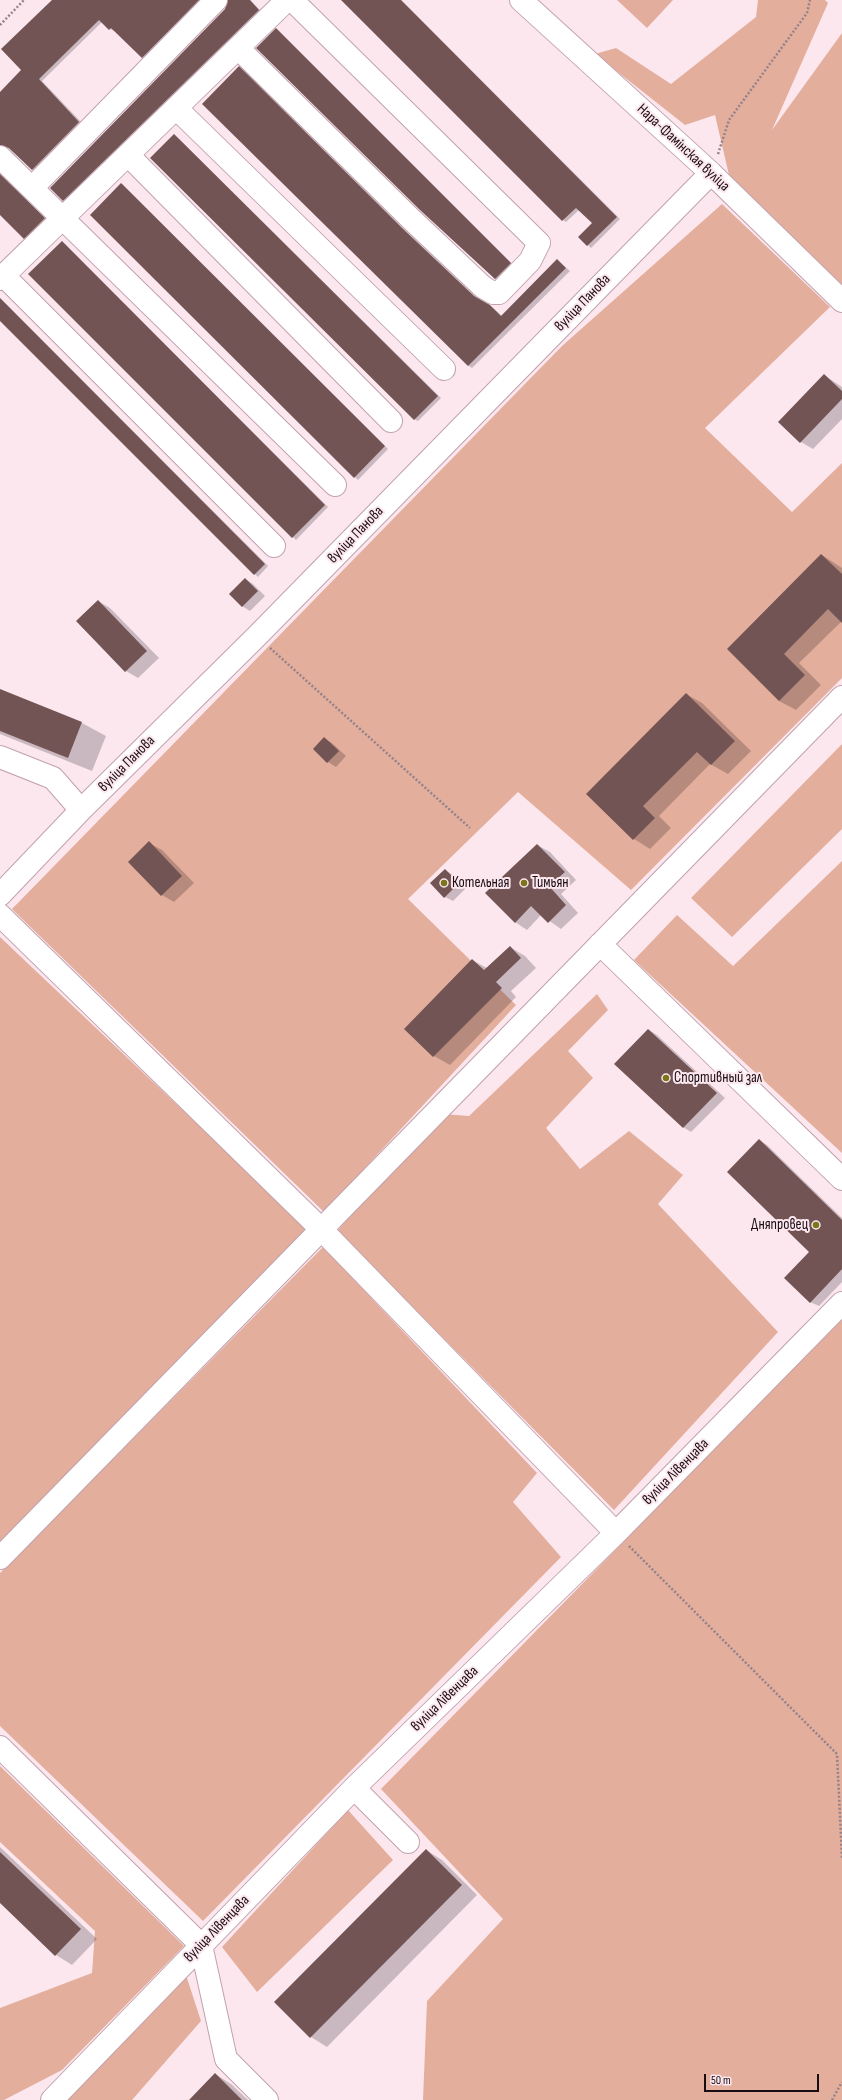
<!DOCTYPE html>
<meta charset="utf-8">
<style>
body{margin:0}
#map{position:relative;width:842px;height:2100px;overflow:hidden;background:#fce7ef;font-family:"Sofia Sans Condensed",sans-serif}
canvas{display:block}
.scale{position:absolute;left:704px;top:2074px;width:115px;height:18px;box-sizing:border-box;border:2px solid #180d12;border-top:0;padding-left:5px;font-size:12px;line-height:14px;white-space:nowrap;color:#180d12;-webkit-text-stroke:3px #fce7ef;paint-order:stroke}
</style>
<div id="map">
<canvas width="842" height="2100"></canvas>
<div class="scale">50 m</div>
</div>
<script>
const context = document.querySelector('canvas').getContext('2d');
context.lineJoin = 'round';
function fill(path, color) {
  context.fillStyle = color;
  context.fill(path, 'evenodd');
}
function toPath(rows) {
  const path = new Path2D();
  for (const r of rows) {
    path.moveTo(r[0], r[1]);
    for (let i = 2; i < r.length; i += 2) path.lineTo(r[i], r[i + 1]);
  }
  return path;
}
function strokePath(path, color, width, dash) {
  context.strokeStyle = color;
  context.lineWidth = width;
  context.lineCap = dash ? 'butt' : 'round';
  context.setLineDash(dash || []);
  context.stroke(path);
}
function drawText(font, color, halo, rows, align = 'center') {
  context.font = font + ' "Sofia Sans Condensed",sans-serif';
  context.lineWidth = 4;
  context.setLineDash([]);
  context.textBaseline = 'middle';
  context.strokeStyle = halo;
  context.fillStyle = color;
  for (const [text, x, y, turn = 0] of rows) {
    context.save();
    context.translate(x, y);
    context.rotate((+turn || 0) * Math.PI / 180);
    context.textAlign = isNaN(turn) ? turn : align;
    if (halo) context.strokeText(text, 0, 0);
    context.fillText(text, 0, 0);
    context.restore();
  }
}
fill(toPath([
 [617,0,673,0,647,28]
]), '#e2ad9c');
fill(toPath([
 [758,0,825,0,828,3,772,130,842,33,842,287,729,175,715,115,685,125,595,54,616,48,671,84,756,17],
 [722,204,830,307,705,428,792,512,842,463,842,678,631,890,518,792,408,899,516,1005,324,1212,12,909,562,346],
 [842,744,842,829,732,937,691,898],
 [842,861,842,1153,634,960,677,915,733,966],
 [0,937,307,1228,0,1543],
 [597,994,608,1010,568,1051,593,1078,546,1128,580,1169,629,1131,683,1175,658,1204,778,1332,614,1510,337,1231,443,1114,469,1116],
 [323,1247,537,1473,513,1502,561,1557,203,1921,0,1726,0,1573],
 [842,1319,842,2100,423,2100,427,2001,503,1919,381,1789],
 [0,1766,184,1946,62,2070,4,2100,0,2100,0,2008,92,1973,95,1931,0,1842],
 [348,1810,393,1860,257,1992,222,1947],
 [185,1972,201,2021,132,2100,61,2100]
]), '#e4ae9d');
fill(toPath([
 [53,0,204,0,146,59,115,30,114,31,110,29,102,22,42,81,83,124,36,172,7,147,0,147,0,93,23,70],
 [229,0,250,0,262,12,67,202,63,200,226,9],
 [343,0,401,0,620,219,591,248,588,245,579,237,593,223,579,210,566,222,563,220],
 [276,29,514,266,499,281,495,279],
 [243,70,406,231,478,299,493,308,502,316,557,260,570,271,472,368,469,366,204,104],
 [177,137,441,398,418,421,414,419],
 [0,174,48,221,28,240,0,214],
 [122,184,388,449,358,480,91,215],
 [62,242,328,507,296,540,30,274],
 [0,298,268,566,258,577,0,320],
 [824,375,842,387,842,419,813,449,801,442],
 [822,555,842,568,842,621,799,663,821,685,796,710,779,701,728,649],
 [245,579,253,584,265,596,250,611,242,606],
 [98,601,110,608,159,658,138,678,126,671],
 [0,690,82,723,106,736,92,771,0,734],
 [686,694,702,703,751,751,728,774,710,764,659,816,671,828,650,849,634,839,588,794],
 [324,738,332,743,346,756,336,767,328,762],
 [149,843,162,850,194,883,174,902,162,895],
 [537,845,550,852,576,880,561,894,578,913,561,929,541,915,527,930,515,922],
 [445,870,453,875,466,888,453,901,445,897],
 [510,947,525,956,536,968,511,991,516,997,450,1065,434,1056,405,1029,472,960,487,968],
 [649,1030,657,1035,725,1098,691,1132,683,1127],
 [759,1140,767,1145,842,1218,842,1282,819,1306,810,1302,810,1252],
 [0,1847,97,1939,72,1965,56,1955,0,1902],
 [426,1850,442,1860,477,1895,327,2047,311,2037],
 [215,2074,231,2084,248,2100,190,2100]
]), '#0003');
fill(toPath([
 [52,0,199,0,142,58,111,28,109,30,99,20,39,79,79,122,32,170,9,148,0,145,0,92,21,70,1,49],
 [228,0,250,0,259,10,63,201,50,188,225,9],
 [341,0,401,0,617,217,587,246,578,237,592,223,576,208,562,221],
 [276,28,511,263,495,279,420,210,256,48],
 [239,66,402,228,474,296,490,305,501,316,557,259,566,268,468,366,202,104],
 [174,134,438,396,414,420,150,158],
 [0,174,45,218,24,239,0,215],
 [121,183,385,446,354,478,90,215],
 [62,241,325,505,292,538,28,274],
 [0,298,265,564,254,575,0,321],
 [824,374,842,391,842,399,800,443,778,422],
 [821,554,842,574,842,623,828,609,784,654,805,675,779,701,727,649],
 [245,578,258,591,242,607,229,594],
 [98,600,147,651,125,672,76,621],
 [0,689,82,722,68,758,0,731],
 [686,693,735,741,711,765,697,752,643,806,655,818,633,840,586,794],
 [324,737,339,751,327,763,313,749],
 [149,841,182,876,161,896,128,862],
 [537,844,565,872,549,886,566,905,548,923,531,906,515,923,485,893],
 [445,869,459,883,444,898,430,883],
 [510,946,521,958,496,982,502,988,433,1057,404,1029,472,959,484,970],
 [648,1029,717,1093,683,1128,614,1064],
 [759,1139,842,1220,842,1269,810,1303,784,1278,809,1252,727,1172],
 [426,1849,462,1885,310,2038,274,2002],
 [0,1852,81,1929,55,1956,0,1903],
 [215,2073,242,2100,189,2100]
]), '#725455');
const minor = toPath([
 [521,0,711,173,842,301],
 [238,48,411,219,483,287,493,293,499,293,530,261,539,243,292,0],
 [177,109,444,369],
 [129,156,391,421],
 [0,157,335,485],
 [32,188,216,0],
 [4,276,274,546],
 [0,279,287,0],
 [0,757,53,778,81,810],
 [0,895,81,810,257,636,711,173],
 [0,915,321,1229,616,1533],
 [600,944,842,1179],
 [0,1558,842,697],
 [0,1747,201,1945,226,2059,267,2100],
 [354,1788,408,1842],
 [52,2100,354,1788,616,1533,842,1303]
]);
strokePath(minor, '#c1a1ad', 24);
strokePath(toPath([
 [0,25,24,0],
 [718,154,729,120,807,13,810,0],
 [270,648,470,828],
 [629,1546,837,1754,842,1858],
 [832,2100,842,2082]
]), '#938289', 2.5, [2, 2]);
strokePath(minor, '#fff', 22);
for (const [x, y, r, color] of [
 [444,883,4,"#7c761a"],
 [524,883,4,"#7c761a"],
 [666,1078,4,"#7c761a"],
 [816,1225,4,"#7c761a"]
]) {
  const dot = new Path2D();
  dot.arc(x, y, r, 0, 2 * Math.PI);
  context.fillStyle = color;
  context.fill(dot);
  strokePath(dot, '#fce7ef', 1.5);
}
drawText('15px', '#180d12', '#fce7ef', [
 ["Нара-Фамінская вуліца",683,148,43],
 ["вуліца Панова",583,303,-46],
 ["вуліца Панова",356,535,-46],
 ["вуліца Панова",127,764,-45],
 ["вуліца Лівенцава",676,1472,-45],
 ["вуліца Лівенцава",445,1699,-44],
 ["вуліца Лівенцава",217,1929,-46]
]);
drawText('15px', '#180d12', '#fce7ef', [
 ["Котельная",452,883],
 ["Тимьян",532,883],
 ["Спортивный зал",674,1078],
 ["Дняпровец",808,1225,"right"]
], 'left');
</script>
